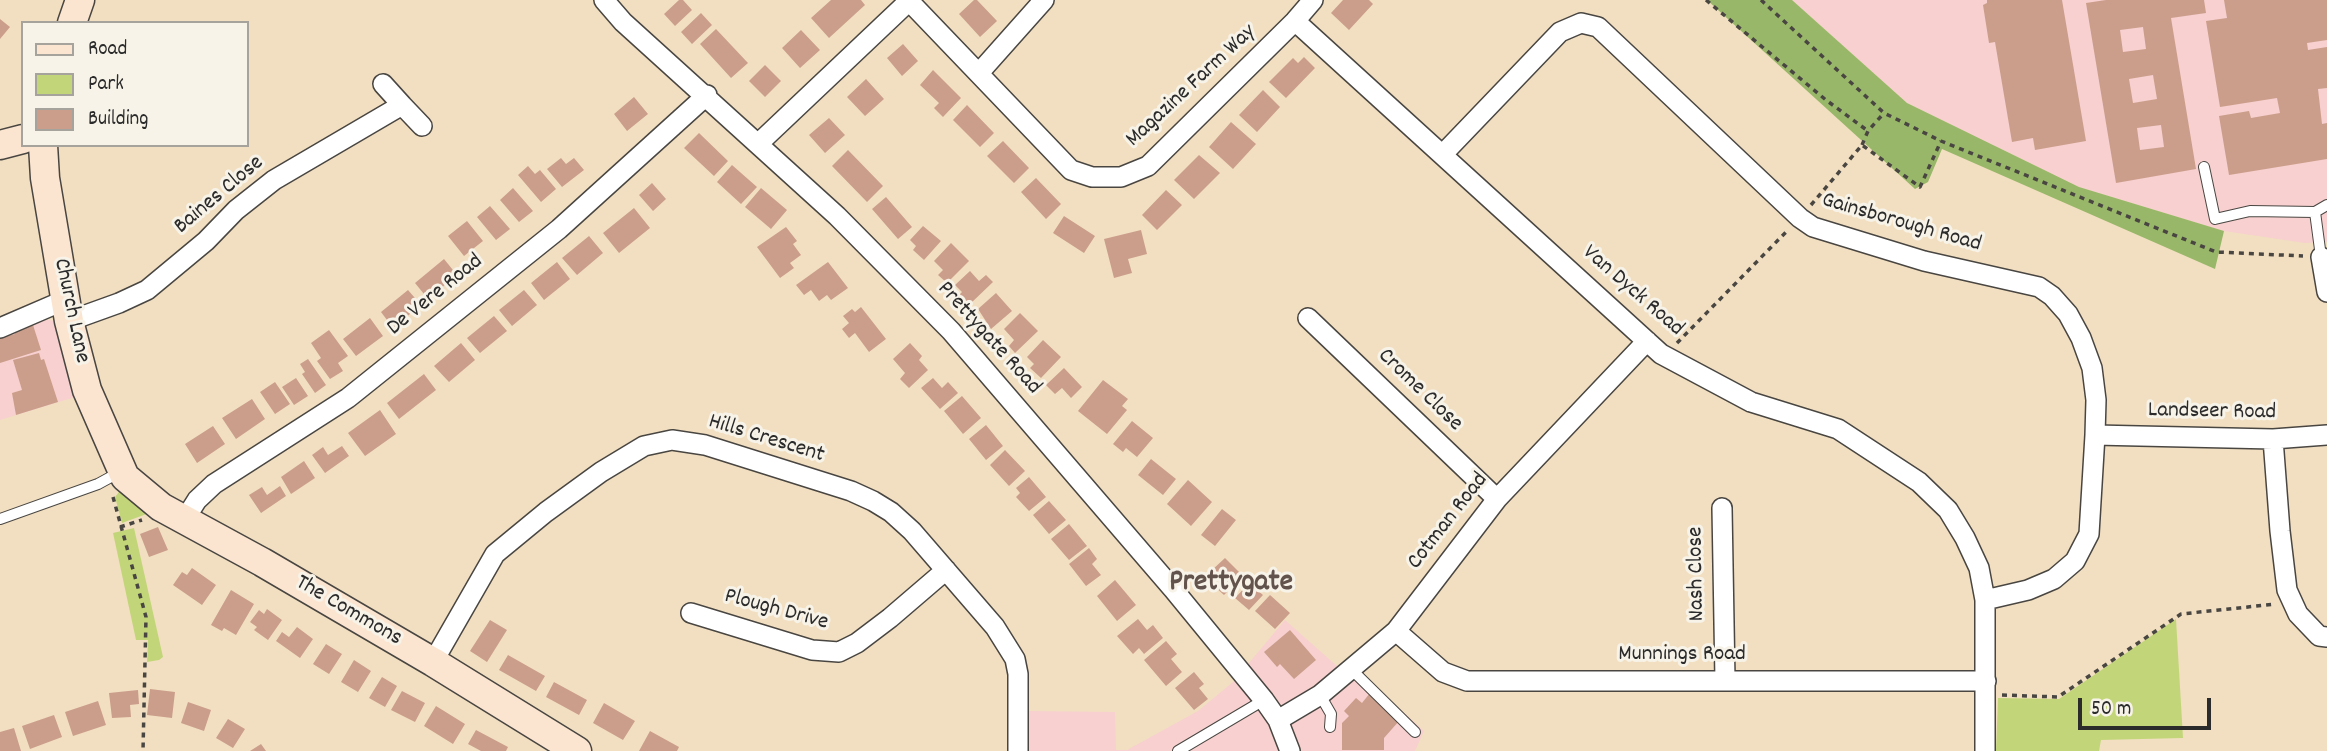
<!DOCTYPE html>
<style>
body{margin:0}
#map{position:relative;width:2327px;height:751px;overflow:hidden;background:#f2dfc1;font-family:Dekko,sans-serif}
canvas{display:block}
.legend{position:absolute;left:21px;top:21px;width:228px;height:126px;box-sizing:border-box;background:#f7f3e8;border:2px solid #a5a39c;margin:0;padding:9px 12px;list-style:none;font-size:21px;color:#2b2b2b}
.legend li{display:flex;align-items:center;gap:14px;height:35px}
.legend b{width:35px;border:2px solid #a5a39c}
.scale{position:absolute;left:2078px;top:698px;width:133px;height:32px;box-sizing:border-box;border:4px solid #2b2b2b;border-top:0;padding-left:9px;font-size:21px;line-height:24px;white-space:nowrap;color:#2b2b2b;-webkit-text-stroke:5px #f7f3e8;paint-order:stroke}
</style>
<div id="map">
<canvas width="2327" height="751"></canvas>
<ul class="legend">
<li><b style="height:9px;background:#fce5d0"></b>Road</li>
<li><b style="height:19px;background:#c2d679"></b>Park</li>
<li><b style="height:19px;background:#cb9e8b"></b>Building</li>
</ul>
<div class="scale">50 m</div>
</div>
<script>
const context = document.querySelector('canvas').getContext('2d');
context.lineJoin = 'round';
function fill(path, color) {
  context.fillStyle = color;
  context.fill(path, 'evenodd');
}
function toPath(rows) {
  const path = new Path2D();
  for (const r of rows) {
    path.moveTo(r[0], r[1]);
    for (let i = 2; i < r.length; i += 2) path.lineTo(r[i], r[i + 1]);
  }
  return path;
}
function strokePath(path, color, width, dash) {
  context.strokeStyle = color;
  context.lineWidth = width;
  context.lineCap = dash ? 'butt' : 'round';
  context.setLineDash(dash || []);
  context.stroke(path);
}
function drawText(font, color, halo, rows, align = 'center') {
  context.font = font + ' Dekko,sans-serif';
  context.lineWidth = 6;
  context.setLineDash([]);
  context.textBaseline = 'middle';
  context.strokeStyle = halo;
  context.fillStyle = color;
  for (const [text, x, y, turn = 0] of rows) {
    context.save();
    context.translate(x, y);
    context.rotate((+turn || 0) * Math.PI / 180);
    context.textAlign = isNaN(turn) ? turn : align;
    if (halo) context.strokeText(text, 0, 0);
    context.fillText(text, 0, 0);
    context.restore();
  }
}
fill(toPath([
 [1792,0,2327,0,2327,242,2305,243,2224,231,2079,187,1907,103],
 [32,317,60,322,79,392,72,398,0,420,0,332],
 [1285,620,1337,666,1363,675,1424,731,1415,751,1028,751,1028,711,1115,712,1116,750,1127,750,1198,711,1233,682]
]), '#f7d0cf');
fill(toPath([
 [119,492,152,512,122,523,115,497],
 [134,528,163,657,159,660,147,662,148,640,136,640,113,533],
 [2176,619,2183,738,2101,740,2099,751,1996,751,1998,698,2059,699]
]), '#c2d679');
fill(toPath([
 [1707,0,1792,0,1907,103,2079,187,2224,231,2215,269,1942,149,1928,182,1915,189]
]), '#99b769');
fill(toPath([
 [679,0,683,0,692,10,675,26,664,14],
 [831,0,861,0,865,5,829,38,811,18],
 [974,0,977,0,997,21,980,37,959,14],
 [1343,0,1369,0,1373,4,1349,30,1331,13],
 [1987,0,2062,0,2086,141,2035,150,2033,138,2012,142,1995,42,1989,43,1983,5,1987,3],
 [2106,0,2204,0,2206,13,2171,18,2196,169,2116,183,2086,3],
 [2143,27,2146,49,2123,52,2120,30],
 [2153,75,2157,99,2133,103,2129,79],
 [2161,125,2164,147,2140,150,2137,128],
 [2224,0,2327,0,2327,40,2307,43,2308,50,2327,47,2327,88,2318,89,2322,124,2327,123,2327,159,2229,175,2219,116,2249,111,2251,118,2280,113,2277,98,2220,107,2206,21,2227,18],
 [701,13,712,25,692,44,681,32],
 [0,19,10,27,0,39],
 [716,29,748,63,731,78,700,44],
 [801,30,820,50,800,68,782,48],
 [903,44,918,61,902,76,887,58],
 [1304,57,1315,68,1286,98,1269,82,1293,58,1298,63],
 [765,65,781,81,765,97,749,81],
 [933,70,961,98,943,117,934,108,939,103,920,85],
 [866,79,884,99,865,116,847,97],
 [1263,90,1280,107,1257,132,1239,115],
 [634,97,648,114,627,131,614,114],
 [967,105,994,133,980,147,953,120],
 [829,118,845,135,825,153,809,135],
 [1231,122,1256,144,1233,169,1209,147],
 [699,133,728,161,714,176,684,148],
 [1003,141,1029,168,1014,183,987,156],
 [848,150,883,186,867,202,832,166],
 [1199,155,1220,173,1194,199,1174,180],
 [561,158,566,164,574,158,584,170,562,187,547,169],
 [732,165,757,187,741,204,717,182],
 [528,166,535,174,540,170,556,189,541,202,518,175],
 [1036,178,1061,204,1046,219,1021,192],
 [652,183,666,199,653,211,639,195],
 [513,188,533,211,519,222,500,200],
 [761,188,787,210,771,229,745,207],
 [1166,190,1182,205,1157,230,1142,215],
 [886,197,912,227,898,239,872,209],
 [490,206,510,229,496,240,477,217],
 [634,208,650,228,619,253,603,233],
 [1064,216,1095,236,1084,253,1053,233],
 [467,221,483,241,464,256,448,236],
 [923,226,941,241,924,260,913,250,916,246,910,240],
 [786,227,797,241,793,244,801,255,790,263,794,268,780,278,757,247],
 [1141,230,1147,254,1128,259,1132,273,1114,278,1104,239],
 [589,236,603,253,577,275,562,258],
 [951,243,969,261,947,283,938,275,943,270,934,261],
 [444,259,457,275,428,299,415,283],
 [557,262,570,279,544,300,531,283],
 [828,262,848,288,831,300,827,295,819,301,811,290,804,295,796,285],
 [970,271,979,281,986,275,993,282,969,305,959,295,962,292,955,285],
 [408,290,421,305,393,328,381,312],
 [524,290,537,305,512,326,499,310],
 [996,293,1012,311,991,329,978,309],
 [861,307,886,339,869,352,855,333,849,338,842,329,849,323,843,316,852,309,855,312],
 [1020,313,1038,331,1015,353,1009,346,1014,340,1004,329],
 [494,316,507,331,480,353,467,338],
 [370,318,383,336,356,356,343,339],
 [33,325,41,350,0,363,0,338,15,334,14,331],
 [329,330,348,356,338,363,343,371,330,379,317,361,321,358,311,343],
 [1043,340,1061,357,1041,378,1030,368,1034,364,1027,357],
 [461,343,475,360,449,382,434,366],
 [910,343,922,356,919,360,928,370,909,388,900,379,905,373,893,359],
 [39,353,41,360,44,359,58,402,16,415,12,393,22,390,13,360],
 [308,359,326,385,315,393,302,374,305,372,300,364],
 [1064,368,1082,387,1071,398,1062,388,1055,394,1046,385],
 [424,374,436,390,399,419,387,403],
 [296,378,308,396,294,405,282,387],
 [933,378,942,388,948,382,958,393,940,409,921,388],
 [1103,380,1128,399,1122,406,1127,410,1107,434,1078,411],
 [275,382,290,404,275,414,260,392],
 [962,396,981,418,963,434,944,411],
 [252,399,265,419,236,439,222,418],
 [380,410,396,434,365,456,348,433],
 [1132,421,1153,438,1137,457,1126,448,1123,452,1113,444],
 [986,425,1003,446,986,460,969,439],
 [213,426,225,444,197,463,185,444],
 [342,446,349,456,325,473,312,455,323,447,328,455],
 [1005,450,1025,471,1009,486,990,465],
 [1151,459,1176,479,1163,495,1138,475],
 [304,461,315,478,291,494,281,477],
 [1029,477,1046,497,1029,511,1016,497,1020,493,1016,488],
 [1188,480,1212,502,1191,526,1167,504],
 [280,486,286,496,261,513,249,495,262,487,267,495],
 [1049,501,1066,520,1049,534,1033,515],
 [1222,509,1236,520,1215,546,1201,535],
 [1069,524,1087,546,1069,560,1051,539],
 [158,527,168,550,149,557,140,534],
 [1089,548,1097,559,1092,564,1101,575,1086,586,1069,564],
 [1225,558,1243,576,1224,595,1214,586,1220,580,1211,571],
 [192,568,216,585,202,605,173,585,182,572,187,575],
 [1115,580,1136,605,1117,621,1097,596],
 [1249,583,1263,595,1249,610,1235,598],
 [231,590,254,604,236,635,224,628,222,631,211,625],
 [1270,595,1290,613,1275,629,1255,611],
 [267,609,282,620,268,640,254,630,257,627,250,622,259,610,264,614],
 [1138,619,1147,630,1153,625,1163,638,1144,654,1139,648,1133,654,1117,636],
 [490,620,507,630,487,662,470,651],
 [297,627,313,639,300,658,276,641,282,632,289,637],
 [1290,630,1316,660,1294,679,1280,664,1277,667,1264,652],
 [1166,641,1177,654,1171,659,1182,672,1166,686,1144,660],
 [326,644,342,654,329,674,313,664],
 [508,655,545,676,536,691,499,670],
 [354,660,371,671,358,692,341,682],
 [1194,672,1204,684,1199,688,1208,699,1194,710,1175,688],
 [382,677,397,686,385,707,369,698],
 [554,682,587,700,579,715,546,697],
 [150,689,175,692,172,718,147,715],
 [138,690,139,704,130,705,131,717,112,718,109,693],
 [402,691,425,703,415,722,391,710],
 [1370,693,1399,721,1384,738,1384,750,1342,750,1342,723,1349,716,1344,711,1356,698,1362,703],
 [98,701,106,725,73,736,65,712],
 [188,702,211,710,204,731,181,723],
 [604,703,635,721,623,740,593,723],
 [436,706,465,724,453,744,424,726],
 [54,715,62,737,30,749,22,726],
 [228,719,245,729,233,748,216,738],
 [14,728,21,751,0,751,0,732],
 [476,730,508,747,506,751,481,751,468,744],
 [650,731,679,747,677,751,639,751],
 [261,744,266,751,250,751]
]), '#cb9e8b');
const lane = toPath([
 [2204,167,2215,219,2250,211,2315,212],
 [2321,257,2315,212,2327,205],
 [0,519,98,484,120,472],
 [1351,669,1415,732],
 [1320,695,1331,714,1330,727],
 [1178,751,1264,700]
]);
const street = toPath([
 [604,0,623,22,837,216,951,331,1173,589,1264,700,1278,720,1290,751],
 [908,0,1071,170,1092,177,1121,177,1148,166,1295,21,1313,0],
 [1295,21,1661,354,1751,402,1838,429,1919,482,1948,510,1965,538,1979,568,1985,600,1985,751],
 [979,73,1044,0],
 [402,105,422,126],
 [759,143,909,1],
 [1443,154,1560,32,1581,23,1598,27,1800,218,1813,227,1924,261,2039,287,2052,296,2068,314,2081,338,2092,368,2096,400,2095,435,2089,534,2075,561,2054,579,2028,590,1985,600],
 [2321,257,2327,292],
 [1308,318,1497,499],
 [69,321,119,303,147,290,206,241,236,210,274,180,402,105,383,84],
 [0,328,65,300],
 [2095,435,2273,439,2327,435],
 [2273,439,2280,531,2287,590,2298,614,2319,636,2327,637],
 [1722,508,1725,680],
 [185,519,197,500,214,484,348,398,559,229,707,95],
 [691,613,812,650,839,652,857,643,890,618,946,570],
 [1396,631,1443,672,1467,681,1986,681],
 [433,662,495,554,546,512,601,472,644,446,672,440,705,445,851,491,873,501,891,512,912,531,995,627,1015,659,1018,674,1018,751],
 [1278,720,1320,695,1396,631,1497,499,1647,341]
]);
const secondary = toPath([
 [72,23,80,0],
 [0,145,23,139],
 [43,145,45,178,69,321,87,390,125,477,161,507,262,562,433,662,577,751]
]);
strokePath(lane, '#494642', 12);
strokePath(street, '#494642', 22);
strokePath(secondary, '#494642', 31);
strokePath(toPath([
 [1706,0,1826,100,1868,131],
 [1761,0,1884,113,1941,141,2216,252,2303,256],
 [1862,145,1868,131,1884,113],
 [1811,205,1862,145,1920,187,1941,141],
 [1677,343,1787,231],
 [113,497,146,617,143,751],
 [120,527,142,520],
 [2002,695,2058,697,2181,614,2276,604]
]), '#494642', 3.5, [5, 5]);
strokePath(lane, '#fff', 10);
strokePath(street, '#fff', 19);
strokePath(secondary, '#fce5d0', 28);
drawText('23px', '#2b2b2b', '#f7f3e8', [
 ["Magazine Farm Way",1192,87,-43],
 ["Baines Close",220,196,-40],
 ["Gainsborough Road",1901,224,16],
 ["Van Dyck Road",1632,292,41],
 ["De Vere Road",436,296,-39],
 ["Church Lane",70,311,78],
 ["Prettygate Road",988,339,48],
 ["Crome Close",1419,391,44],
 ["Landseer Road",2212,413,1],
 ["Hills Crescent",766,440,17],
 ["Cotman Road",1449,522,-52],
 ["Nash Close",1698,574,-91],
 ["Plough Drive",776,611,15],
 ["The Commons",348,612,30],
 ["Munnings Road",1682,656]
]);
drawText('bold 30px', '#63534d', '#f7f3e8', [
 ["Prettygate",1231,585]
]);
</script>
